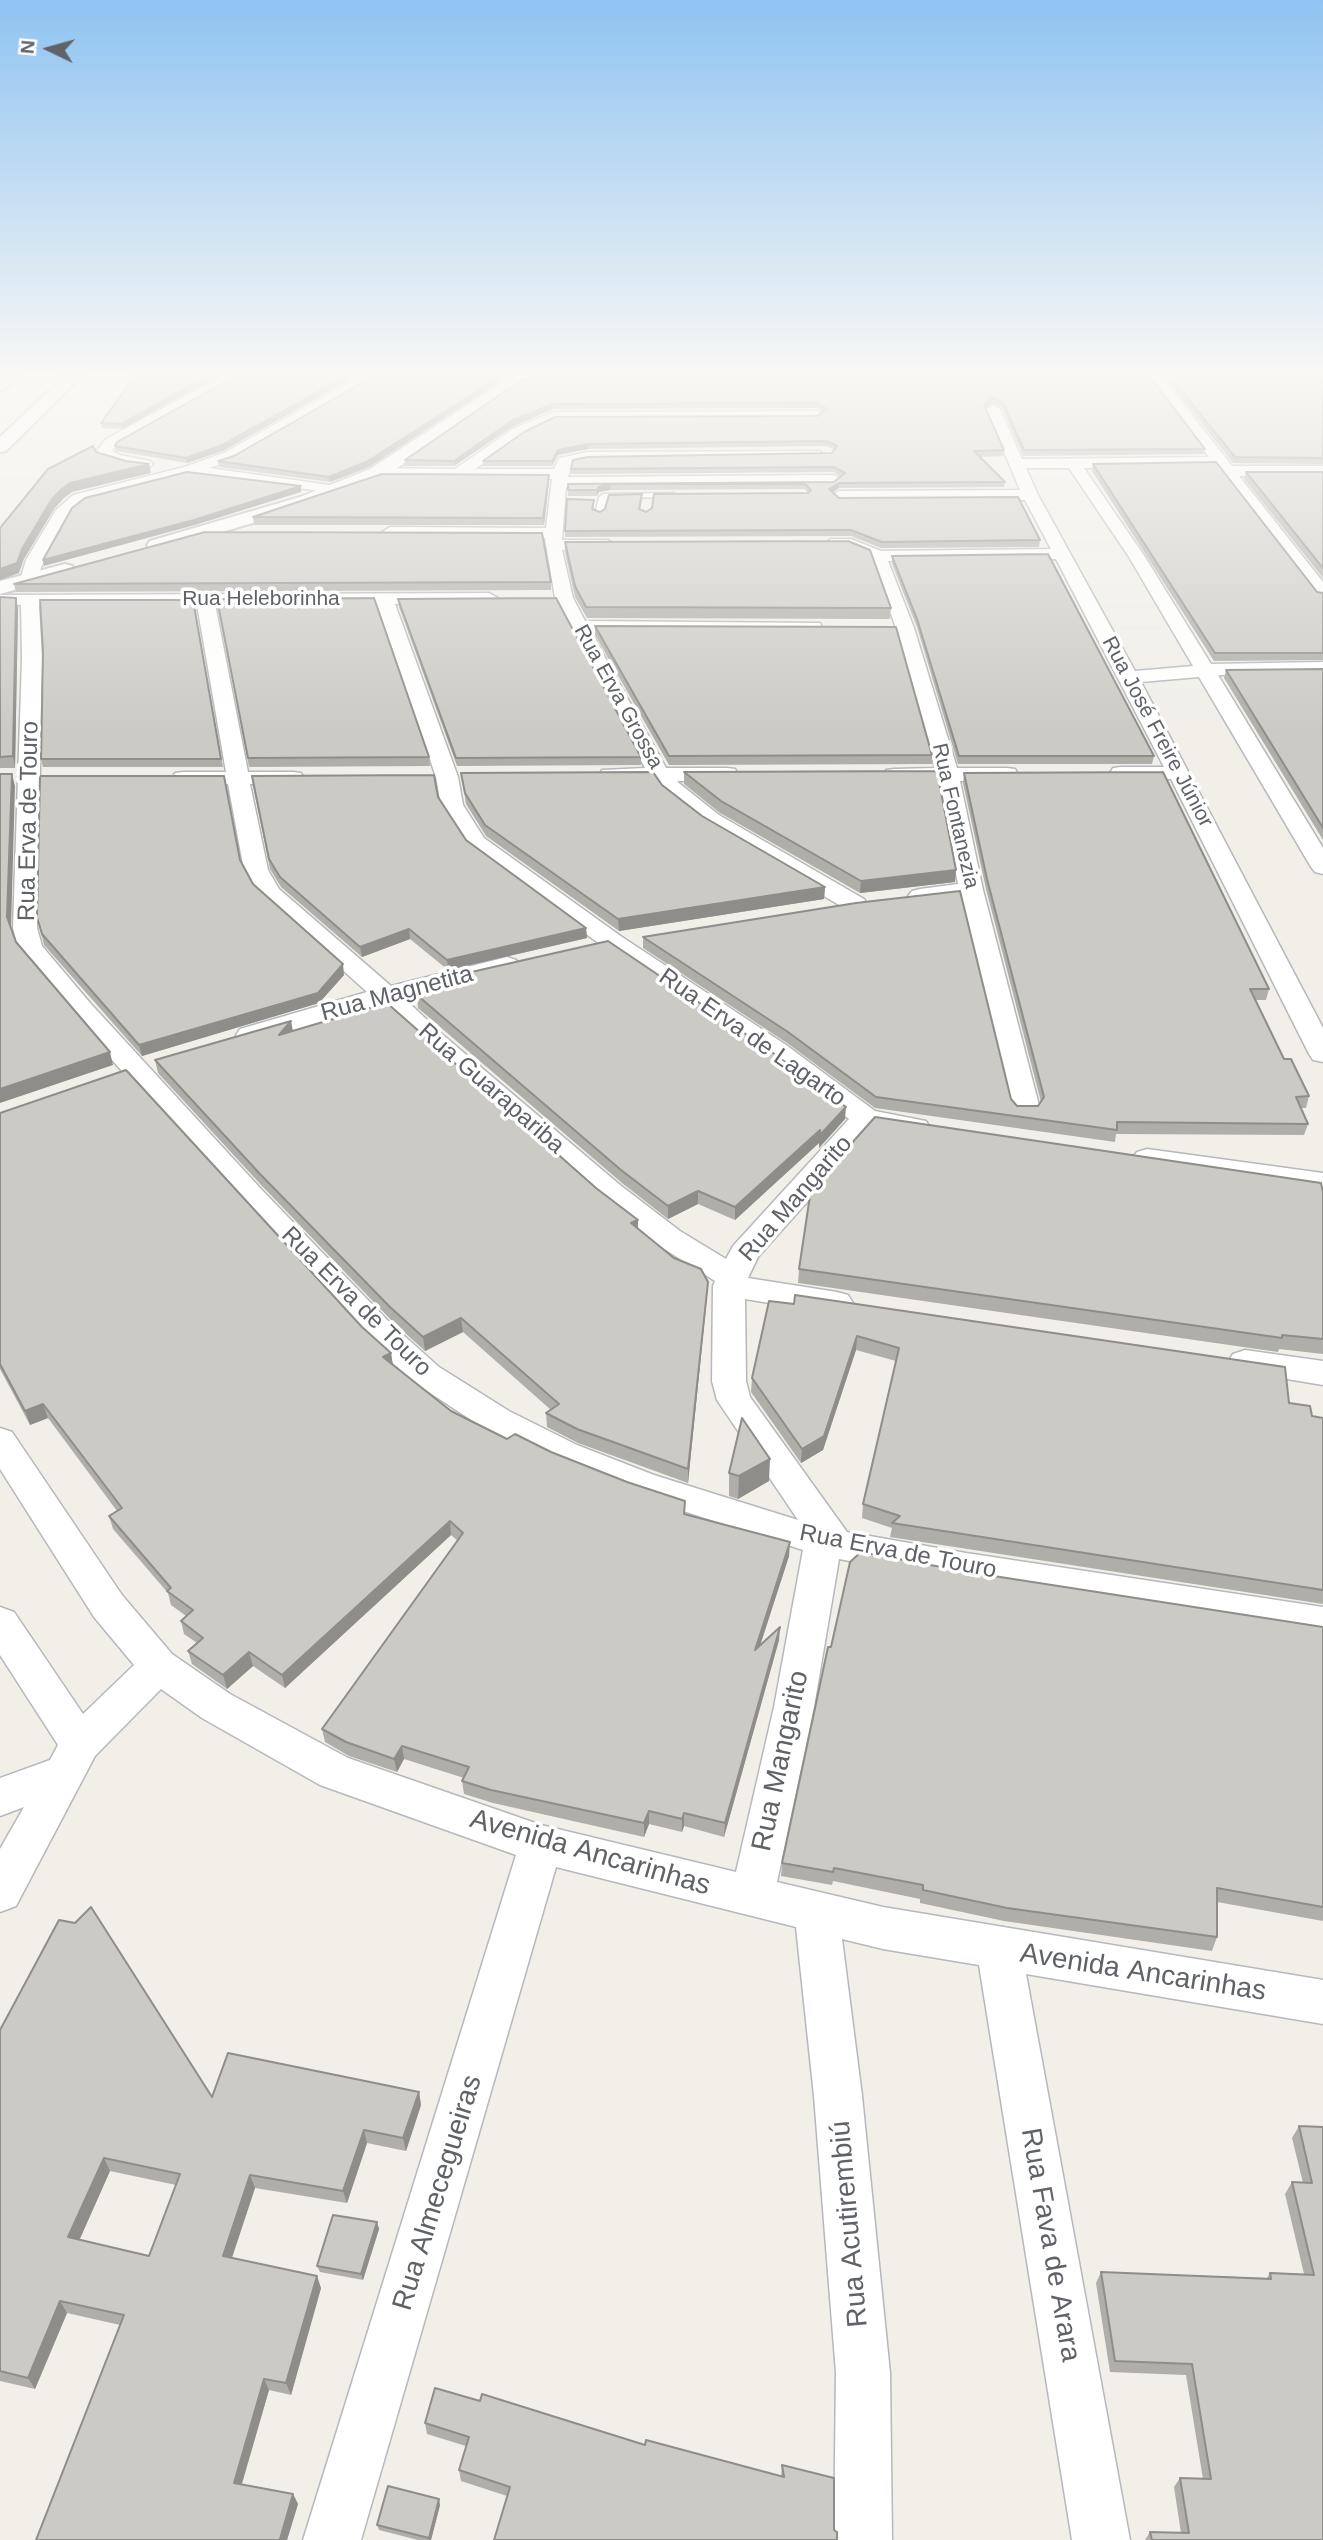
<!DOCTYPE html>
<meta charset="utf-8">
<style>
body{margin:0}
#map{position:relative;width:1323px;height:2540px;overflow:hidden;background:#f1efe8;font-family:Arial,sans-serif}
canvas{display:block}
.north{position:absolute;left:14px;top:14px;width:70px;height:70px;-webkit-text-stroke:5px #fff;paint-order:stroke;rotate:275deg;font-size:19px;font-weight:700;line-height:28px;text-align:center;color:#5f6368}
.north::after{content:'';display:block;margin:auto;width:24px;height:32px;background:#5f6368;clip-path:polygon(50% 0,100% 100%,50% 72%,0 100%)}
</style>
<div id="map">
<canvas width="1323" height="2540"></canvas>
<div class="north">N</div>
</div>
<script>
const context = document.querySelector('canvas').getContext('2d');
context.lineJoin = 'round';
function toPath(rows) {
  const path = new Path2D();
  for (const r of rows) {
    path.moveTo(r[0], r[1]);
    for (let i = 2; i < r.length; i += 2) path.lineTo(r[i], r[i + 1]);
  }
  return path;
}
function strokePath(path, color, width, dash) {
  context.strokeStyle = color;
  context.lineWidth = width;
  context.lineCap = dash ? 'butt' : 'round';
  context.setLineDash(dash || []);
  context.stroke(path);
}
function fill(path, color) {
  context.fillStyle = color;
  context.fill(path, 'evenodd');
}
function drawText(font, color, halo, rows, align = 'center') {
  context.font = font + ' Arial,sans-serif';
  context.lineWidth = 7;
  context.setLineDash([]);
  context.textBaseline = 'middle';
  context.strokeStyle = halo;
  context.fillStyle = color;
  for (const [text, x, y, turn = 0] of rows) {
    context.save();
    context.translate(x, y);
    context.rotate((+turn || 0) * Math.PI / 180);
    context.textAlign = isNaN(turn) ? turn : align;
    if (halo) context.strokeText(text, 0, 0);
    context.fillText(text, 0, 0);
    context.restore();
  }
}
const lane = toPath([
 [674,493,677,497,607,498,602,516,595,514,599,497,603,494,674,493]
]);
const street = toPath([
 [223,376,240,376,116,445,112,451,120,455,150,461,153,464,150,467,111,462,96,452,106,439,223,376],
 [361,376,378,376,234,459,209,468,337,486,345,491,343,494,191,474,85,501,71,512,44,560,35,584,29,585,20,580,26,560,56,510,73,495,184,467,224,453,361,376],
 [515,376,1323,376,1323,381,1165,381,1232,466,1323,466,1323,476,1239,476,1323,582,1323,599,1317,598,1216,466,1084,468,1145,557,1211,664,1323,662,1323,674,1218,675,1323,848,1323,874,1315,872,1311,867,1199,677,1141,682,1323,1028,1323,1062,1313,1060,1309,1054,1171,779,1121,779,1113,778,1110,773,1113,768,1121,767,1164,767,1056,559,888,561,914,628,957,768,1007,768,1015,769,1018,774,1015,779,1007,780,960,781,983,890,1040,1109,1036,1115,1026,1117,1016,1115,1012,1109,961,898,920,903,912,901,908,896,912,891,920,889,958,884,938,781,894,781,886,780,883,775,886,770,894,769,935,768,896,628,871,559,848,549,831,549,823,544,831,539,851,539,881,551,1051,549,1025,500,839,501,831,496,839,491,1020,490,986,409,993,405,1000,409,1022,459,1209,457,1151,381,520,382,515,381,515,376],
 [1026,468,1069,468,1129,557,1193,666,1135,671,1038,495,1026,468],
 [817,411,822,412,822,418,555,420,523,435,475,469,554,469,559,458,588,452,820,451,822,454,820,457,815,458,588,460,572,463,568,477,834,475,842,480,834,485,566,487,562,540,608,540,616,545,608,550,562,550,573,598,585,621,820,623,822,627,820,631,813,633,591,632,666,768,727,768,735,769,738,774,735,779,727,780,677,781,680,784,719,815,864,899,867,904,864,909,855,911,846,909,703,825,664,794,654,781,602,780,599,775,602,770,645,768,555,598,545,538,390,537,382,532,390,527,546,528,552,479,377,478,369,473,377,468,455,469,513,429,553,412,817,411],
 [489,593,498,598,495,602,395,604,458,777,463,805,484,838,622,937,786,1045,875,1111,926,1121,930,1127,926,1133,916,1136,873,1128,758,1257,748,1278,837,1292,848,1295,853,1303,848,1311,837,1314,745,1299,746,1381,750,1397,847,1532,966,1553,1323,1607,1323,1639,966,1583,839,1559,814,1707,777,1882,883,1907,1323,1980,1323,2024,1026,1974,1130,2540,1072,2540,979,1965,883,1949,842,1939,862,2096,890,2373,892,2540,834,2540,836,2373,814,2096,796,1927,556,1867,361,2540,303,2540,516,1855,320,1785,202,1718,161,1689,95,1756,16,1906,0,1912,0,1849,24,1807,0,1816,0,1778,50,1760,58,1745,0,1655,0,1607,14,1612,83,1714,134,1665,94,1617,0,1469,0,1428,12,1432,122,1595,172,1654,230,1694,348,1758,541,1825,736,1872,774,1707,803,1550,628,1493,553,1463,485,1429,415,1383,366,1339,239,1203,73,1016,18,947,13,928,22,659,21,605,0,605,0,595,489,593],
 [215,604,377,604,436,777,441,805,468,848,604,947,766,1057,849,1119,733,1246,726,1259,680,1231,620,1185,444,1036,404,998,516,970,520,965,516,960,507,957,391,986,279,889,268,870,250,784,293,784,301,783,304,778,301,773,293,772,248,772,215,604],
 [39,605,197,605,226,772,183,772,175,773,172,778,175,783,183,784,228,784,244,870,257,893,367,992,240,1029,236,1035,240,1041,249,1043,258,1041,381,1005,426,1048,598,1199,658,1245,715,1281,713,1286,712,1381,717,1400,798,1520,654,1475,577,1445,509,1411,439,1367,390,1323,261,1189,91,1004,42,946,37,928,42,659,39,605],
 [1147,1149,1323,1173,1323,1191,1137,1164,1132,1158,1137,1152,1147,1149],
 [1245,1350,1323,1361,1323,1385,1233,1370,1228,1362,1233,1354,1245,1350]
]);
const secondary = toPath([
 [18,376,6,389,0,391,1,376,18,376],
 [65,376,82,376,6,451,0,452,0,437,65,376],
 [512,376,531,376,384,477,314,505,164,549,150,549,147,545,150,541,300,497,370,469,512,376],
 [65,564,72,566,76,570,72,574,0,594,0,581,65,564]
]);
strokePath(lane, '#b5b8bc', 3);
strokePath(street, '#b5b8bc', 3);
strokePath(secondary, '#b6babf', 4);
fill(lane, '#fff');
fill(street, '#fff');
fill(secondary, '#fff');
fill(toPath([
 [135,376,218,376,122,429,102,428,101,423],
 [236,376,356,376,223,451,187,463,116,451,115,446],
 [1151,378,1205,449,1204,454,1023,456,1002,408,992,403,986,408,1004,450,1003,456,980,457,1005,482,1004,487,839,488,833,492,839,498,1040,540,1039,547,881,548,851,536,565,537,565,531,594,500,594,510,600,512,642,500,640,510,646,512,808,493,805,489,610,490,599,492,597,496,568,496,568,484,834,482,841,477,834,472,571,474,571,469,832,453,834,450,827,446,588,449,558,455,552,466,483,466,483,461,524,432,817,416,823,412,817,408,553,409,512,427,454,466,405,466,405,460,523,379],
 [1171,378,1323,378,1323,464,1233,463,1170,384],
 [234,456,369,467,330,482,219,467,218,461],
 [1093,464,1317,592,1323,593,1323,660,1214,661,1092,471],
 [1246,472,1323,472,1323,578,1244,479],
 [549,475,549,482,544,525,254,525,253,517],
 [565,542,891,608,890,619,587,618,575,597,565,553],
 [892,556,1154,756,1152,764,958,764,917,627,892,564],
 [551,582,551,590,16,592,14,584],
 [0,597,18,608,15,768,0,768],
 [217,599,429,757,430,766,249,767],
 [398,599,641,757,641,765,457,766,399,607],
 [193,600,223,767,43,767,41,759],
 [595,626,932,755,932,764,669,765,595,635],
 [1323,669,1323,840,1224,678,1226,670],
 [684,772,955,882,860,893,720,813,684,784],
 [461,773,662,785,702,816,825,887,824,899,619,931,486,836,466,804],
 [964,773,1269,989,1266,1000,1255,1000,1284,1059,1309,1096,1306,1108,1301,1108,1308,1124,1304,1135,1116,1134,1115,1142,875,1108,787,1043,643,948,643,937,1011,1099,1017,1106,1038,1106,1041,1102,986,889,963,783],
 [253,786,438,797,466,840,586,928,587,938,448,970,410,939,362,957,281,887,270,869],
 [240,860,253,884,344,975,319,1003,142,1056,44,945,37,917],
 [467,973,845,1119,819,1148,819,1143,735,1220,698,1204,668,1219,622,1183,418,1008,417,995,468,981],
 [291,1021,293,1031,638,1229,674,1258,708,1282,707,1296,688,1483,578,1443,547,1427,546,1413,551,1410,463,1332,425,1351,392,1321,263,1187,158,1073,155,1060],
 [0,1113,362,1327,391,1353,393,1365,451,1411,507,1439,551,1452,685,1515,789,1556,760,1646,779,1640,724,1837,684,1826,682,1832,649,1824,644,1837,493,1803,464,1794,462,1781,464,1778,404,1759,397,1772,349,1756,325,1742,322,1729,458,1541,451,1535,285,1688,253,1666,227,1689,192,1664,188,1651,197,1643,184,1634,181,1621,186,1616,171,1605,168,1593,113,1529,109,1516,117,1511,48,1418,30,1425,0,1369],
 [1323,1192,1323,1354,1279,1349,1278,1352,798,1283,799,1269],
 [769,1301,1289,1403,1312,1416,1323,1418,1323,1604,890,1537,892,1528,862,1518,863,1504,896,1361,856,1350,823,1450,801,1463,751,1392,752,1378],
 [729,1473,769,1481,738,1499,729,1496],
 [968,1572,1323,1627,1323,1921,1217,1902,1217,1937,1212,1951,1004,1921,920,1903,920,1899,833,1881,832,1885,781,1876,782,1863,831,1647],
 [0,2030,212,2097,419,2092,421,2105,406,2151,367,2143,347,2203,255,2188,232,2258,321,2288,291,2395,269,2390,242,2484,293,2494,298,2504,287,2540,36,2540,120,2325,67,2313,35,2389,0,2381],
 [110,2171,176,2185,149,2256,79,2240],
 [1299,2126,1323,2127,1323,2540,1145,2540,1150,2532,1181,2533,1174,2487,1180,2478,1203,2479,1186,2375,1110,2372,1096,2283,1101,2272,1267,2278,1270,2273,1304,2274,1285,2194,1292,2182,1303,2183,1292,2138],
 [377,2222,379,2229,363,2280,320,2272,317,2266],
 [480,2401,645,2445,781,2476,782,2465,834,2530,507,2496,461,2481,459,2470,466,2446,427,2434,425,2423],
 [440,2505,431,2540,418,2540,379,2530,377,2525]
]), '#afaea9');
fill(toPath([
 [208,376,218,376,122,429,121,424],
 [346,376,356,376,223,451,187,463,186,458],
 [500,376,508,376,369,467,330,482,329,477],
 [992,397,992,403,984,410,984,405],
 [553,404,553,409,512,427,454,466,454,461,511,421],
 [588,444,588,449,558,455,552,466,552,461,558,450],
 [149,464,151,473,72,492,64,498,54,509,24,559,19,573,0,580,0,569,22,549,52,499,62,489,70,483],
 [549,475,549,482,544,525,543,518],
 [839,483,839,488,829,495,829,489],
 [610,484,610,490,599,492,597,496,597,490,599,487],
 [301,486,301,492,195,525,44,566,43,560],
 [16,598,18,608,15,768,13,756],
 [12,774,15,786,11,929,7,917],
 [956,870,955,882,860,893,861,881],
 [825,887,824,899,619,931,618,919],
 [586,928,587,938,448,970,447,960],
 [409,929,410,939,362,957,360,947],
 [343,964,344,975,319,1003,142,1056,139,1045],
 [291,1021,293,1034,279,1035],
 [110,1052,113,1065,0,1103,0,1089],
 [846,1107,845,1119,819,1148,819,1143,735,1220,735,1207],
 [698,1191,698,1204,668,1219,668,1206],
 [638,1220,638,1233,631,1223],
 [708,1282,707,1296,688,1483,688,1469],
 [461,1318,463,1332,425,1351,423,1337],
 [857,1336,856,1350,823,1450,801,1463,802,1449],
 [391,1353,393,1367,383,1357],
 [43,1404,48,1418,30,1425,25,1411],
 [770,1459,769,1481,738,1499,739,1476],
 [450,1521,451,1535,285,1688,282,1675],
 [790,1542,789,1556,754,1664,755,1650],
 [780,1627,779,1640,724,1837,725,1823],
 [249,1652,253,1666,227,1689,223,1675],
 [402,1746,404,1759,397,1772,394,1759],
 [649,1811,649,1824,644,1837,644,1823],
 [684,1813,684,1826,682,1832,682,1819],
 [419,2092,421,2105,406,2151,403,2138],
 [364,2130,367,2143,347,2203,343,2191],
 [104,2158,110,2171,75,2250,68,2237],
 [250,2175,255,2188,228,2269,223,2256],
 [377,2222,379,2229,363,2280,361,2274],
 [317,2276,321,2288,291,2395,286,2383],
 [60,2301,67,2313,35,2389,28,2378],
 [264,2379,269,2390,239,2493,234,2483],
 [293,2494,298,2504,287,2540,280,2540],
 [439,2499,440,2505,431,2540,429,2540,429,2538]
]), '#8f8d8a');
const building = toPath([
 [135,376,208,376,121,424,101,423,135,376],
 [236,376,346,376,222,445,186,458,115,446,117,442,236,376],
 [374,376,500,376,368,461,329,477,218,461,234,456,374,376],
 [1151,378,1205,449,1024,450,1003,403,992,397,984,405,1004,450,974,451,1005,482,839,483,829,489,839,498,1018,497,1040,540,882,542,851,530,565,531,567,499,594,500,592,509,600,512,605,509,609,495,642,494,639,509,646,512,652,508,654,494,808,493,811,490,805,484,610,484,599,487,597,490,568,490,568,484,834,482,845,473,834,467,571,469,573,460,588,457,832,453,837,446,827,441,588,444,558,450,552,461,483,461,524,432,555,417,817,416,827,409,817,403,553,404,511,421,454,461,405,460,523,379,1151,378],
 [1171,378,1323,378,1323,458,1235,457,1171,378],
 [93,446,96,452,126,461,149,464,70,483,62,489,52,499,22,549,17,563,0,569,0,528,48,469,93,446],
 [1216,462,1317,592,1323,593,1323,653,1215,653,1093,464,1216,462],
 [187,472,301,486,194,520,43,560,72,508,85,498,187,472],
 [1246,472,1323,472,1323,568,1246,472],
 [382,474,549,475,543,518,253,517,382,474],
 [205,532,542,533,551,582,14,584,205,532],
 [848,541,870,550,891,608,586,607,575,586,565,542,848,541],
 [1048,554,1154,756,959,756,917,619,892,556,1048,554],
 [0,597,16,598,13,756,0,757,0,597],
 [374,598,429,757,248,758,217,599,374,598],
 [556,598,641,757,456,758,398,599,556,598],
 [40,600,193,600,221,759,41,759,43,651,40,600],
 [595,626,896,627,932,755,669,756,595,626],
 [1323,669,1323,828,1226,670,1323,669],
 [937,771,956,870,861,881,721,801,684,772,937,771],
 [653,772,662,785,702,816,825,887,618,919,485,825,465,793,461,773,653,772],
 [1163,772,1269,989,1250,989,1284,1059,1291,1059,1309,1096,1296,1097,1308,1124,1117,1122,1117,1130,876,1097,788,1032,643,937,856,903,960,891,1011,1099,1017,1106,1038,1106,1044,1097,987,879,964,773,1163,772],
 [0,774,12,774,7,917,16,942,110,1052,0,1089,0,774],
 [434,775,438,797,466,840,586,928,447,960,409,929,360,947,280,877,269,859,252,776,434,775],
 [40,776,224,776,240,860,253,884,343,964,318,993,139,1045,42,934,37,917,40,776],
 [608,941,765,1047,846,1107,820,1135,820,1130,735,1207,698,1191,668,1206,621,1170,417,995,474,979,467,973,608,941],
 [387,1003,596,1188,638,1220,631,1223,674,1258,701,1269,708,1282,688,1469,577,1429,546,1413,559,1404,461,1318,423,1337,390,1307,260,1174,155,1060,291,1021,279,1035,387,1003],
 [126,1070,362,1327,391,1353,383,1357,451,1411,507,1439,515,1434,551,1452,627,1482,685,1501,684,1514,790,1542,755,1650,780,1627,725,1823,684,1813,682,1819,649,1811,644,1823,491,1790,462,1781,469,1767,402,1746,394,1759,346,1742,322,1729,463,1533,450,1521,282,1675,249,1652,223,1675,188,1651,203,1638,181,1621,193,1610,167,1591,171,1588,109,1516,122,1508,43,1404,25,1411,0,1364,0,1113,126,1070],
 [875,1117,1321,1183,1323,1192,1323,1339,1282,1335,1282,1338,799,1269,811,1189,875,1117],
 [795,1295,1285,1367,1289,1403,1310,1406,1312,1416,1323,1418,1323,1590,892,1523,900,1516,863,1504,899,1348,857,1336,824,1436,802,1449,752,1378,769,1301,794,1304,795,1295],
 [742,1418,770,1459,739,1476,729,1473,742,1418],
 [861,1552,968,1572,1323,1627,1323,1907,1217,1888,1217,1937,1007,1908,923,1890,923,1885,834,1868,833,1872,782,1863,828,1647,831,1647,850,1562,861,1552],
 [91,1907,212,2097,228,2053,419,2092,403,2138,364,2130,343,2191,250,2175,223,2256,317,2276,286,2383,264,2379,234,2483,293,2494,280,2539,284,2540,36,2540,124,2315,60,2301,28,2378,0,2371,0,2030,59,1920,75,1923,91,1907],
 [104,2158,180,2174,149,2256,68,2237,104,2158],
 [1299,2126,1323,2127,1323,2540,1152,2540,1150,2532,1189,2533,1180,2478,1211,2479,1192,2364,1115,2361,1101,2272,1271,2279,1270,2273,1314,2275,1292,2182,1312,2183,1299,2126],
 [333,2215,377,2222,361,2274,317,2266,333,2215],
 [435,2388,480,2401,482,2394,645,2445,646,2440,784,2477,782,2465,834,2478,834,2530,837,2532,837,2540,494,2540,510,2487,459,2470,469,2437,425,2423,435,2388],
 [388,2486,439,2499,429,2538,377,2525,388,2486]
]);
fill(building, '#cccac5');
strokePath(building, '#8f8d8a', 2);
const sky = context.createLinearGradient(0, 0, 0, 732);
sky.addColorStop(0, '#8fc3f1');
sky.addColorStop(0.51, '#f9f8f5');
sky.addColorStop(1, '#f9f8f500');
context.fillStyle = sky;
context.fillRect(0, 0, 1323, 732);
drawText('21px', '#5f6368', '#fff', [
 ["Rua Heleborinha",261,599],
 ["Rua Erva Grossa",618,697,61],
 ["Rua José Freire Júnior",1157,732,62],
 ["Rua Fontanezia",955,816,77]
]);
drawText('24px', '#5f6368', '#fff', [
 ["Rua Erva de Touro",29,821,-89],
 ["Rua Magnetita",397,994,-15],
 ["Rua Erva de Lagarto",752,1038,35],
 ["Rua Guarapariba",491,1089,41],
 ["Rua Mangarito",796,1199,-49],
 ["Rua Erva de Touro",356,1302,45],
 ["Rua Erva de Touro",898,1552,11]
]);
drawText('28px', '#5f6368', '#fff', [
 ["Rua Mangarito",781,1761,-78],
 ["Avenida Ancarinhas",590,1853,16],
 ["Avenida Ancarinhas",1143,1973,9],
 ["Rua Almecegueiras",438,2193,-73],
 ["Rua Acutirembiú",850,2224,-95],
 ["Rua Fava de Arara",1050,2245,80]
]);
</script>
